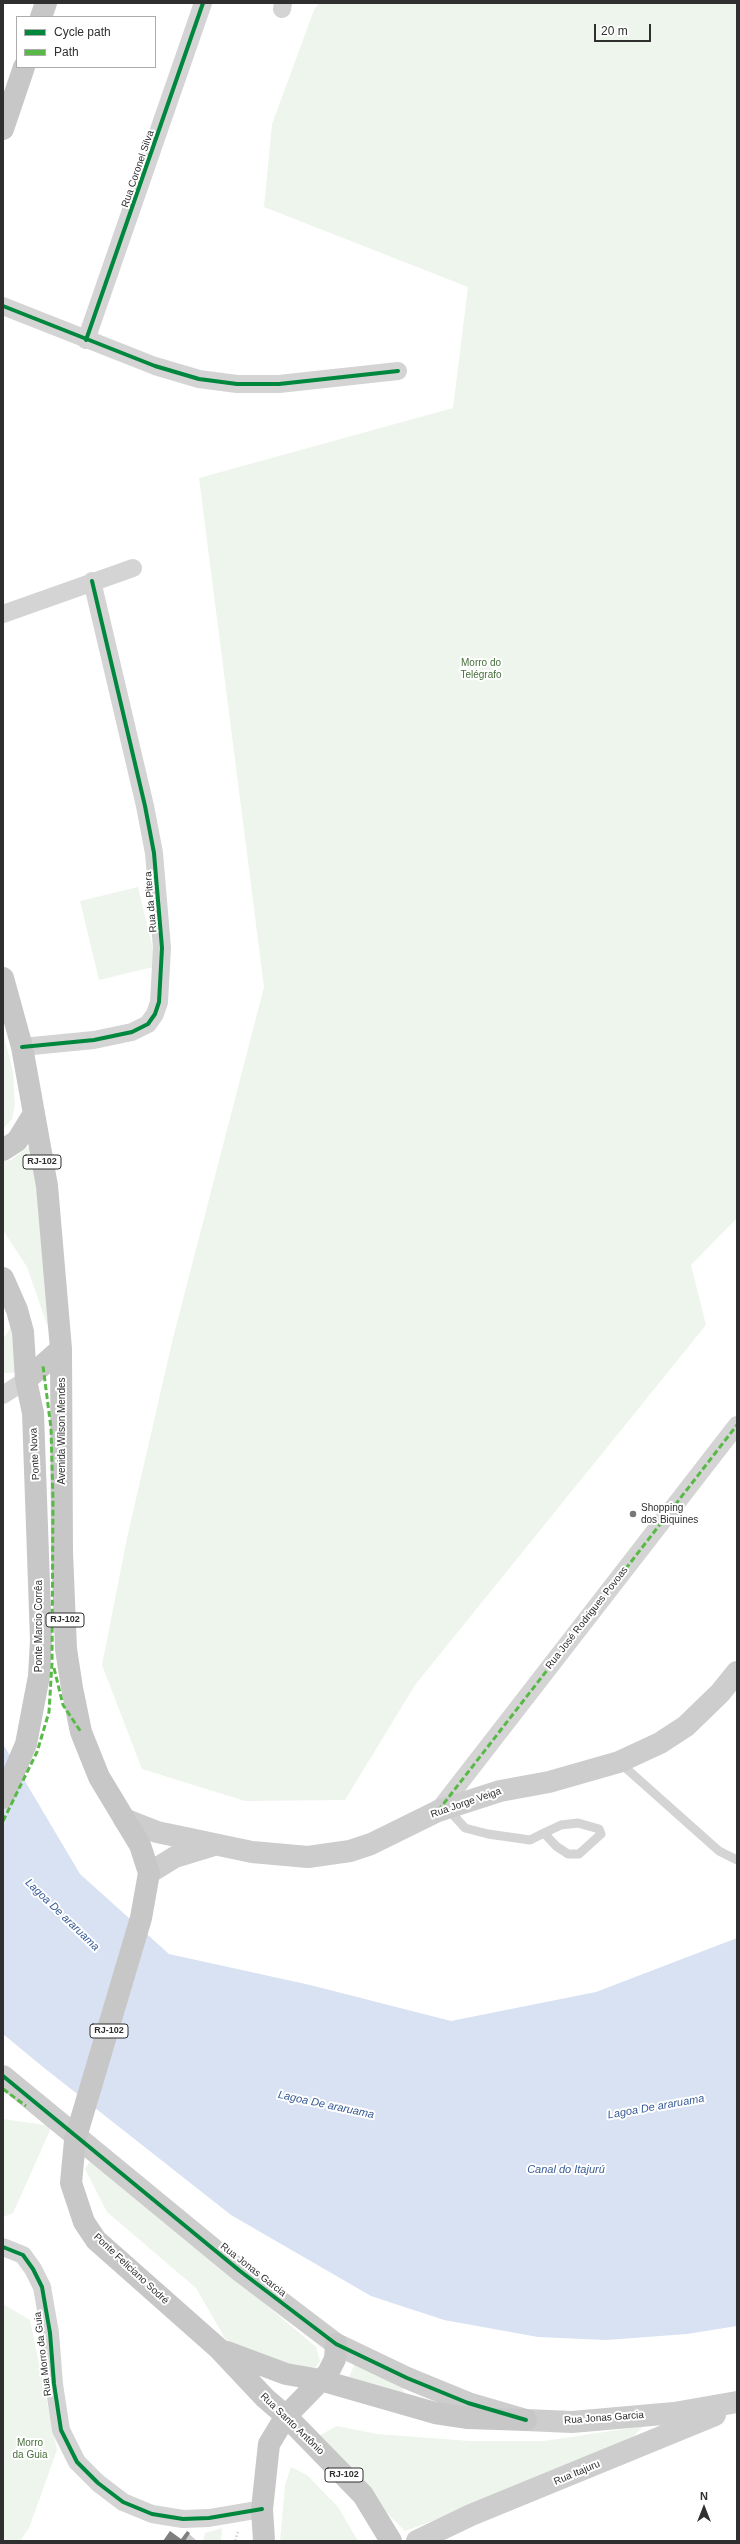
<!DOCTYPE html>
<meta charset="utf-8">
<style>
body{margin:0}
#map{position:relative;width:740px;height:2544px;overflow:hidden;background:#fff;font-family:Arial,sans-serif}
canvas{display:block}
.frame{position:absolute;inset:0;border:4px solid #2f2f2f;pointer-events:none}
.legend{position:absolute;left:16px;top:16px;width:140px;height:52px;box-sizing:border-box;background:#fff;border:1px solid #acacac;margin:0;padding:5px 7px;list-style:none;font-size:12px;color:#2f2f2f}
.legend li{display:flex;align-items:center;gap:8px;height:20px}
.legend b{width:20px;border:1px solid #acacac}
.north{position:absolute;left:684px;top:2488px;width:40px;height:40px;-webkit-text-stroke:3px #fff;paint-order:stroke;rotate:0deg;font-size:11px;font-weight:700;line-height:16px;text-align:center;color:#2f2f2f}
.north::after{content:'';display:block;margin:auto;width:14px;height:18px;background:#2f2f2f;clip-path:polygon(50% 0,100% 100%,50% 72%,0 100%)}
.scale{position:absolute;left:594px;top:24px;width:57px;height:18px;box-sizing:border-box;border:2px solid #2f2f2f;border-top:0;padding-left:5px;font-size:12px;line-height:14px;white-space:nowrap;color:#2f2f2f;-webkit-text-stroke:3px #fff;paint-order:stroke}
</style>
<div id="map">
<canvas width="740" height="2544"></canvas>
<div class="frame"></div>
<ul class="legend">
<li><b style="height:5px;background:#00873e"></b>Cycle path</li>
<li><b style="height:5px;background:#58b947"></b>Path</li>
</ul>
<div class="north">N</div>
<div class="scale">20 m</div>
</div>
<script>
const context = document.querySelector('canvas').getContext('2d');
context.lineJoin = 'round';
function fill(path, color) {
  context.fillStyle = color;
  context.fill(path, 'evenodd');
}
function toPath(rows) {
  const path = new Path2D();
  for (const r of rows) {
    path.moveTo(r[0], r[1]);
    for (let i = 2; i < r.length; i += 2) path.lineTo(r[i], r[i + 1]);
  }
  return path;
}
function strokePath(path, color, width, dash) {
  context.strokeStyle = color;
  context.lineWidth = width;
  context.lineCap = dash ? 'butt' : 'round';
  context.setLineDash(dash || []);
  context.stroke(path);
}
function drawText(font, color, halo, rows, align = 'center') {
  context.font = font + ' Arial,sans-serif';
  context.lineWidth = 4;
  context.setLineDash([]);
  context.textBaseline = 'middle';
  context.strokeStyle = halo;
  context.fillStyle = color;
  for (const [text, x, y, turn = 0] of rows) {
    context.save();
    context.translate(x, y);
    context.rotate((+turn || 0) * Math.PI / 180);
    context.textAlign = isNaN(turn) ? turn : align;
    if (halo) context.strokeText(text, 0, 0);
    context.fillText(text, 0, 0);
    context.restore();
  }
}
fill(toPath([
 [319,3,737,3,737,1218,691,1265,706,1325,415,1685,345,1800,245,1801,142,1769,102,1665,127,1538,173,1338,264,987,199,478,453,408,468,287,264,207,272,124,314,10],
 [138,887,157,966,99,980,80,901],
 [3,1032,13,1072,15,1105,12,1119,3,1129],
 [34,1143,51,1336,27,1267,3,1230,3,1161,11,1160],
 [11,1327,20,1357,19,1368,14,1373,3,1373,3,1339],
 [3,2119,52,2126,13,2213,3,2217],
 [92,2158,316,2347,320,2361,312,2373,234,2354,196,2288,107,2212,85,2169],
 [3,2304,30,2320,57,2450,29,2528,20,2541,3,2541],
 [356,2361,400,2385,408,2398,349,2377],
 [337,2426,377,2434,470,2441,544,2441,644,2426,615,2454,405,2531,313,2439],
 [291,2467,307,2475,338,2507,358,2541,280,2541,285,2485],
 [222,2528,221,2541,203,2541,205,2533]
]), '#eef5ec');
fill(toPath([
 [3,1744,80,1874,169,1954,310,1985,451,2021,596,1992,737,1938,737,2326,687,2334,606,2340,538,2337,444,2320,371,2296,231,2215,43,2067,3,2034]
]), '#d8e2f3');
fill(toPath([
 [187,2532,197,2541,164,2541,181,2540]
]), '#0003');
fill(toPath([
 [170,2531,181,2539,187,2531,190,2533,185,2541,163,2541]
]), '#7f7f7f');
strokePath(toPath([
 [235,2541,238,2532]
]), '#d4d4d4', 2.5, [2, 2]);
strokePath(toPath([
 [619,1762,719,1851,737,1860],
 [447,1808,465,1828,488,1834,530,1840,544,1833,561,1825,578,1823,599,1829,601,1834,579,1854,568,1854,556,1846,544,1833]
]), '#d4d4d4', 9);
strokePath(toPath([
 [282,9,283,3],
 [3,306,155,366,199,379,237,384,279,384,398,371],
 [86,340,203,3],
 [3,614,133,568],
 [22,1047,94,1040,132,1032,148,1024,155,1014,159,1002,162,948,154,853,145,806,92,581],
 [3,1395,26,1380],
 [438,1811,737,1425],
 [3,2247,23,2255,33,2269,42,2287,50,2333,54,2384,61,2430,77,2462,98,2483,123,2502,152,2514,183,2519,209,2518,262,2509]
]), '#d4d4d4', 18);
strokePath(toPath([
 [124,1819,157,1832,252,1852,308,1857,350,1851,371,1844,438,1811,500,1791,549,1782,619,1762,660,1743,686,1726,720,1693,737,1672],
 [149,1873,175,1857,211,1846],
 [3,2076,240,2271,336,2344,407,2378,468,2403,526,2420,572,2422,674,2413,737,2402],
 [417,2541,471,2515,715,2415]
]), '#cdcdcd', 22);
strokePath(toPath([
 [41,17,46,3],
 [3,129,24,67],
 [3,978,22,1047,47,1186,61,1349,62,1552,66,1649,72,1688,81,1732,99,1777,140,1845,149,1873,141,1918,75,2140,71,2183,84,2222,96,2240,218,2348,265,2398,286,2416,363,2495,391,2541],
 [3,1150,17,1141,33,1115],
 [3,1278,17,1310,23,1332,26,1380,33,1413,41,1640,39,1676,26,1744,3,1798],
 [26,1380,61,1349],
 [227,2352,286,2374,320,2380,435,2413,468,2418,526,2420],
 [264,2541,262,2509,269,2444,286,2416,328,2373,335,2359,336,2344]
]), '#c7c7c7', 22);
strokePath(toPath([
 [54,1668,63,1705,81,1732],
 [438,1811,737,1425],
 [3,1821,37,1752,49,1712,52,1663,53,1500,51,1428,43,1366],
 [3,2089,26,2106]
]), '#58b947', 3, [6, 3]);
strokePath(toPath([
 [3,306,155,366,199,379,237,384,279,384,398,371],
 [86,340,203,3],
 [22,1047,94,1040,132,1032,148,1024,155,1014,159,1002,162,948,154,853,145,806,92,581],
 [3,2076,240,2271,336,2344,407,2378,468,2403,526,2420],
 [3,2247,23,2255,33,2269,42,2287,50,2333,54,2384,61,2430,77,2462,98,2483,123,2502,152,2514,183,2519,209,2518,262,2509]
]), '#00873e', 4);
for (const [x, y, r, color] of [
 [633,1514,4,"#787878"]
]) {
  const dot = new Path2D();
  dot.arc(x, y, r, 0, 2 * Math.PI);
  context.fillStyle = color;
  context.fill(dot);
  strokePath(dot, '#fff', 1.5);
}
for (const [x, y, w] of [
 [42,1162,38],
 [65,1620,38],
 [109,2031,38],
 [344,2475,38]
]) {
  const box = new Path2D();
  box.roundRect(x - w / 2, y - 7, w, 14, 3);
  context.fillStyle = '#fff';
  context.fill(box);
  strokePath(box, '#2f2f2f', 1);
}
drawText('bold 9px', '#2f2f2f', null, [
 ["RJ-102",42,1162],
 ["RJ-102",65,1620],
 ["RJ-102",109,2031],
 ["RJ-102",344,2475]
]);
drawText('10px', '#2f2f2f', '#fff', [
 ["Rua Coronel Silva",138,169,-71],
 ["Rua da Pitera",151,902,-95],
 ["Avenida Wilson Mendes",62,1431,-90],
 ["Ponte Nova",35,1454,-93],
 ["Rua José Rodrigues Povoas",587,1618,-52],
 ["Ponte Marcio Corrêa",39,1626,-90],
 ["Rua Jorge Veiga",466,1803,-19],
 ["Ponte Feliciano Sodré",131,2269,43],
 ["Rua Jonas Garcia",253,2270,38],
 ["Rua Morro da Guia",43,2354,-97],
 ["Rua Jonas Garcia",604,2418,-4],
 ["Rua Santo Antônio",292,2424,44],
 ["Rua Itajuru",577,2473,-23]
]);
drawText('10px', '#466e3a', '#fff', [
 ["Morro do",481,663],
 ["Telégrafo",481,675],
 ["Morro",30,2443],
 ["da Guia",30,2455]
]);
drawText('10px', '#2f2f2f', '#fff', [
 ["Shopping",641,1508],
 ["dos Biquines",641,1520]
], 'left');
drawText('italic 11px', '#385b96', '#fff', [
 ["Lagoa De araruama",62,1915,44],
 ["Lagoa De araruama",326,2105,12],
 ["Lagoa De araruama",656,2107,-10],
 ["Canal do Itajurú",566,2170]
]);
</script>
